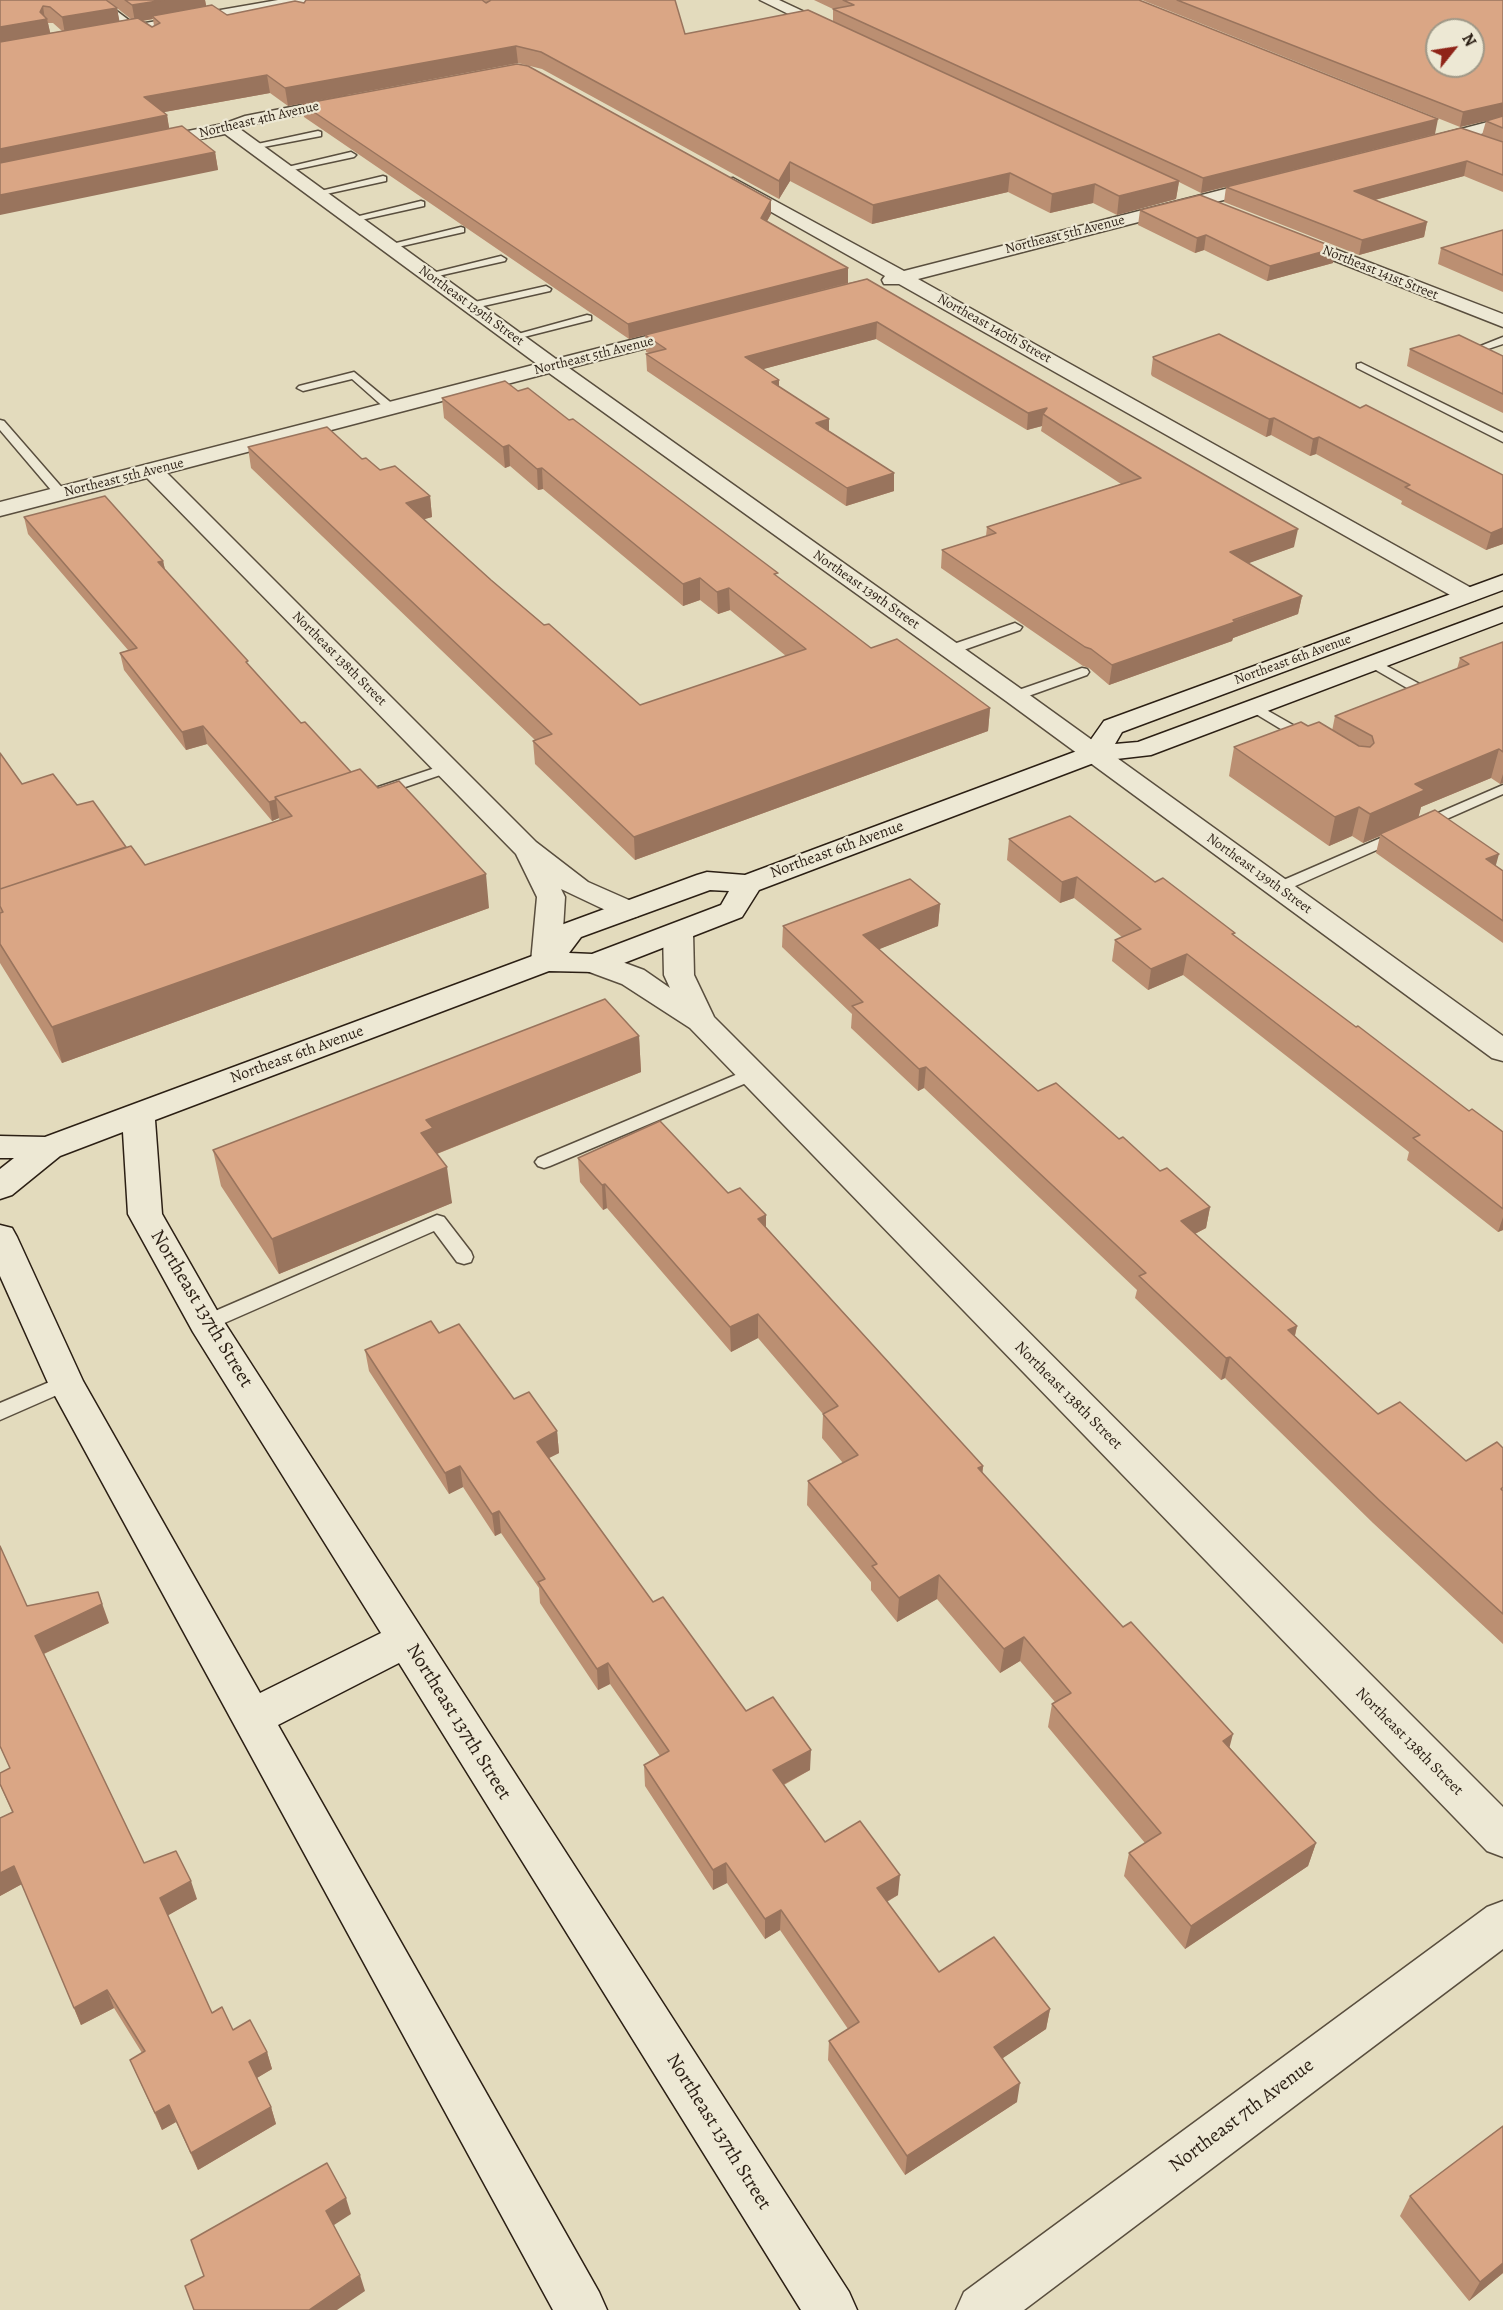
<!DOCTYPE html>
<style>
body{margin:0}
#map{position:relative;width:1503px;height:2310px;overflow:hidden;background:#e3dbbd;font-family:Alegreya,serif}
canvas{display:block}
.north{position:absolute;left:1425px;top:18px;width:60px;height:60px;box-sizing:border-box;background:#ede8d4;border:2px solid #9f9887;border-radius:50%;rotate:60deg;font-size:16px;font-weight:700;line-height:24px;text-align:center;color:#2b1f14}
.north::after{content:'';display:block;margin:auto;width:21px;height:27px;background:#8f2418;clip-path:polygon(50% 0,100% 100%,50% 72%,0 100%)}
</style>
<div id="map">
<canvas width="1503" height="2310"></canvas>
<div class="north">N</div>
</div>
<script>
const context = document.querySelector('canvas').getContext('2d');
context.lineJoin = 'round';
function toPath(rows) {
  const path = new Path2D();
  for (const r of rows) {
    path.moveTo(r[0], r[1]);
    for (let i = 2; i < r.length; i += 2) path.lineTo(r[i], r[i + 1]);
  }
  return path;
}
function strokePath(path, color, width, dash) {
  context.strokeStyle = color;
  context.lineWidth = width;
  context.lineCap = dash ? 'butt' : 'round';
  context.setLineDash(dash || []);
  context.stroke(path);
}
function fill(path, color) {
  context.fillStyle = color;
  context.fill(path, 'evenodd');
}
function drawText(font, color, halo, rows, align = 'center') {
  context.font = font + ' Alegreya,serif';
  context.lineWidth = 4.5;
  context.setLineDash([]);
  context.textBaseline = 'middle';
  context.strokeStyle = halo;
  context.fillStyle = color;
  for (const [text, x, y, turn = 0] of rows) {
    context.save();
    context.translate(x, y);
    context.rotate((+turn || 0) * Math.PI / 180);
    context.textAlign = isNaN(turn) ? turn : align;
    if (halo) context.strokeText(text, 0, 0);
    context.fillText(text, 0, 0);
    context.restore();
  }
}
const lane = toPath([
 [100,3,106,3,138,27,138,31,132,31,100,7,100,3],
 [318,131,321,132,321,136,253,149,248,146,318,131],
 [351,152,356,155,354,157,284,172,279,169,351,152],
 [383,176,386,177,386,181,317,196,312,193,383,176],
 [421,201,424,202,424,206,352,222,347,219,421,201],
 [461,227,464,228,464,232,389,249,384,246,461,227],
 [501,256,506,259,505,261,429,278,424,275,501,256],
 [546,286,551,289,550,291,470,309,465,306,470,303,546,286],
 [587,315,591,316,591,320,512,340,507,337,587,315],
 [1503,337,1503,344,1473,354,1468,351,1503,337],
 [1361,363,1503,433,1503,442,1357,368,1357,364,1361,363],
 [354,372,395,406,395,410,387,410,352,379,303,391,297,388,299,386,354,372],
 [0,420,4,421,65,491,65,497,57,497,0,430,0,420],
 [1015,623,1022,627,1020,630,955,653,950,654,943,650,945,647,1015,623],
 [1374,659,1436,693,1438,696,1436,699,1426,699,1369,666,1367,663,1374,659],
 [1082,668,1087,669,1089,672,1087,675,1020,699,1010,699,1008,696,1010,693,1082,668],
 [1256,704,1314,737,1316,740,1309,744,1304,743,1251,711,1249,708,1256,704],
 [447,764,452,765,454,768,452,771,385,794,380,795,373,791,375,788,447,764],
 [1503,785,1503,794,1284,891,1278,893,1270,888,1272,885,1503,785],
 [752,1068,758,1070,761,1074,758,1078,550,1166,544,1168,538,1166,535,1162,538,1158,752,1068],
 [437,1215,444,1217,471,1252,473,1257,471,1262,464,1264,457,1262,434,1231,213,1328,206,1330,199,1328,196,1323,199,1318,437,1215],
 [66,1375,73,1378,76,1383,73,1388,0,1420,0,1403,66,1375]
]);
const street = toPath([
 [278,0,310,0,303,4,105,38,98,34,105,30,278,0],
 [760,0,779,0,841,29,843,32,836,36,831,35,760,0],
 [347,96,355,101,353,104,249,125,240,129,556,359,690,325,697,327,700,331,697,335,569,368,1024,691,1503,1036,1503,1061,1492,1058,1006,701,549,373,167,473,536,842,588,882,638,904,643,910,638,916,628,919,618,916,561,889,565,897,561,962,557,969,546,971,535,969,531,962,537,897,516,854,147,478,0,516,0,502,537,364,225,134,149,149,141,144,143,140,223,124,245,116,347,96],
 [1503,118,1503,128,1429,148,1421,143,1423,139,1503,118],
 [733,178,904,271,1268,178,1274,179,1277,183,1274,187,918,279,1475,590,1479,595,1475,600,1467,602,1459,600,899,284,884,284,882,280,885,276,727,187,724,183,727,179,733,178],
 [1293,233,1503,314,1503,327,1287,242,1284,238,1287,234,1293,233],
 [678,923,688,926,693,932,694,975,714,1017,1503,1807,1503,1857,1487,1851,690,1028,622,984,584,970,580,963,584,956,595,954,606,956,644,970,670,988,664,975,663,932,668,926,678,923],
 [1503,1901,1503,1949,1024,2310,956,2310,964,2292,1487,1907,1503,1901]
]);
const secondary = toPath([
 [1503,575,1503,590,1122,732,1115,744,1138,742,1503,607,1503,622,1151,755,1099,761,759,890,742,917,606,970,595,972,549,971,155,1120,162,1214,219,1314,849,2292,857,2310,801,2310,399,1663,278,1725,599,2292,607,2310,553,2310,48,1383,0,1276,0,1225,12,1228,17,1237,83,1381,260,1693,381,1633,193,1332,128,1214,123,1132,60,1156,12,1195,0,1199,0,1169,14,1158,0,1158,0,1136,45,1137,535,955,561,925,697,875,707,872,745,875,1085,748,1104,721,1503,575],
 [710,890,729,891,721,905,592,954,569,953,581,937,710,890]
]);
strokePath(lane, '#594e3e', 3);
strokePath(street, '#594e3e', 3);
strokePath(secondary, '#2b1f14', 3);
fill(lane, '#ede8d4');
fill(street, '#ede8d4');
fill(secondary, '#ede8d4');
fill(toPath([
 [0,0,205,0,206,6,227,15,304,3,483,0,675,0,685,34,833,22,833,9,814,0,1139,0,1435,134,1201,193,1179,182,1176,199,1117,215,1093,203,1050,213,1008,192,872,224,790,181,779,199,542,69,518,63,288,106,270,93,164,112,167,115,169,129,215,152,218,170],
 [117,8,127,16,131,19,119,21],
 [153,19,154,26,152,27,142,21],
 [48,23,53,23,62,31,50,33],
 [1142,0,1503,0,1503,192,1464,176,1375,200,1427,222,1424,237,1359,255,1224,202,1226,187,1482,135,1486,121,1493,119,1460,127],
 [302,104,771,200,771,214,767,221,848,268,848,283,867,279,1294,547,1248,563,1302,596,1298,614,1233,638,1232,641,1109,685,1089,668,1083,666,941,568,942,550,986,536,987,527,1121,484,1041,431,1042,426,1027,430,876,339,763,369,779,387,829,419,829,431,894,473,894,491,846,506,647,371,646,354,649,353,646,352,645,335,629,339,304,117],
 [1140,210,1333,263,1267,281,1204,250,1195,253,1138,225],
 [1503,230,1503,292,1438,264,1441,248],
 [1410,349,1503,356,1503,413,1407,366],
 [1153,357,1360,408,1503,544,1486,550,1401,504,1402,501,1316,454,1310,456,1271,435,1266,437,1152,376,1151,374],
 [442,398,777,577,871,648,990,708,988,731,635,860,535,764,533,741,535,740,251,468,248,447,362,459,380,470,430,496,432,517,424,519,491,580,640,705,786,656,730,610,718,614,700,600,683,606,543,489,538,490,510,466,505,468,444,418],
 [24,517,163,561,165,570,249,666,301,723,489,908,62,1063,0,963,0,753,22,784,77,805,145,865,280,821,279,818,272,821,207,744,186,750,124,670,120,653,128,650,28,534],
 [1503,642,1503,783,1500,784,1491,778,1421,807,1418,818,1503,871,1503,943,1376,853,1380,836,1363,843,1352,836,1329,846,1229,776,1234,747,1308,726,1332,731,1335,716,1457,669,1460,658],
 [1009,839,1155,882,1235,936,1356,1027,1469,1111,1503,1132,1503,1230,1498,1232,1407,1160,1409,1152,1183,975,1148,990,1112,961,1115,940,1122,937,1074,898,1060,903,1007,860],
 [940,904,938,926,879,949,1038,1091,1119,1139,1160,1171,1210,1207,1206,1228,1195,1234,1297,1326,1295,1336,1378,1414,1466,1461,1503,1448,1503,1644,1373,1523,1225,1378,1221,1380,1135,1298,1137,1290,924,1088,918,1091,851,1028,852,1014,782,947,783,926],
 [639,1036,641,1072,437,1154,452,1203,279,1274,221,1186,213,1150],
 [578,1158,728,1193,766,1215,766,1227,983,1466,982,1473,1316,1843,1308,1866,1185,1949,1124,1876,1129,1853,1145,1843,1048,1727,1052,1704,1055,1702,1020,1661,1000,1673,937,1599,897,1622,871,1590,871,1582,807,1505,808,1481,843,1463,822,1438,823,1414,758,1338,731,1352,607,1208,603,1210,580,1182],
 [439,1333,514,1399,557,1431,559,1453,549,1458,653,1602,746,1711,810,1770,784,1785,825,1842,898,1895,887,1902,939,1972,1050,2009,1046,2029,1003,2058,1017,2102,905,2175,828,2060,829,2041,848,2029,780,1930,765,1939,727,1883,713,1890,645,1786,644,1765,660,1756,610,1684,598,1690,540,1603,539,1588,501,1533,495,1536,463,1487,449,1494,369,1371,365,1350],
 [0,1546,27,1606,109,1623,44,1654,144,1863,197,1899,168,1915,212,2013,233,2030,267,2052,272,2069,257,2078,271,2107,276,2124,198,2170,176,2122,162,2130,130,2060,142,2053,114,2008,81,2025,22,1884,0,1896,0,1818,12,1812,0,1785,10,1768,0,1747],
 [1503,2126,1503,2273,1469,2301,1400,2216,1410,2196]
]), '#bb8f72');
fill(toPath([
 [164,0,205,0,207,10,152,16,153,19,135,22,132,5],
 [43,6,45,20,47,19,51,36,0,45,0,27,40,12],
 [117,8,120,24,65,34,62,17],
 [516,46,518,63,288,106,285,88],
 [267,75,270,93,148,115,144,97],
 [1503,103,1503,117,1460,127,1463,112],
 [167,115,170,133,0,168,0,149],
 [1438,119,1435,134,1201,193,1203,178],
 [215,152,218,170,0,215,0,195],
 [1467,161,1464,176,1352,206,1354,191],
 [790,162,790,181,779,199,779,181],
 [1010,173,1008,192,872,224,873,205],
 [1179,181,1176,199,1117,215,1119,196],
 [1095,184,1093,203,1050,213,1052,194],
 [771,200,771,214,761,232,761,218],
 [1427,222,1424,237,1359,255,1362,240],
 [1206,235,1204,250,1195,253,1197,238],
 [1336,248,1333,263,1267,281,1270,266],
 [848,268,848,283,629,339,628,324],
 [877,322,876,339,745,374,745,357],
 [779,380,779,397,772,382],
 [1047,408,1043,414,1042,426,1027,430,1028,413],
 [1274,418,1271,435,1266,437,1269,419],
 [829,419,829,436,816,423],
 [1319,437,1316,454,1310,456,1313,439],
 [509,445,510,466,505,468,503,447],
 [542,468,543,489,538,490,537,469],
 [894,473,894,491,846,506,847,488],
 [430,496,432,517,408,524,406,503],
 [1503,528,1503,544,1486,550,1491,533],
 [1298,529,1294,547,1227,571,1230,552],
 [163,561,167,578,158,562],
 [700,578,700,600,683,606,683,584],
 [729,588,730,610,718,614,717,592],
 [1302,596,1298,614,1233,638,1232,641,1109,685,1112,665],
 [990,708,988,731,635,860,634,837],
 [203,726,207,744,186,750,182,732],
 [1499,749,1491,778,1421,807,1418,819,1380,834,1380,836,1363,843,1370,814,1415,784],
 [1503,774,1503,783,1500,784],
 [276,800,279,818,272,821,269,802],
 [1359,807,1352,836,1329,846,1335,817],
 [1499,854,1494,872,1486,859],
 [486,874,489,908,62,1063,52,1027],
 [1077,877,1074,898,1060,903,1062,882],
 [940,904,938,926,862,956,863,935],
 [1187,954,1183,975,1148,990,1151,969],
 [639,1036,641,1072,436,1154,421,1133,426,1120],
 [926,1067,924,1088,918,1091,919,1069],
 [447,1167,452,1203,279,1274,272,1239],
 [605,1184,607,1208,603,1210,602,1185],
 [1210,1207,1206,1228,1177,1243,1181,1221],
 [766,1215,766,1239,758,1219],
 [1503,1217,1503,1230,1498,1232],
 [758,1314,758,1338,731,1352,730,1327],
 [1297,1326,1292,1347,1288,1330],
 [1230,1357,1225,1378,1221,1380,1226,1358],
 [557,1431,559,1453,539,1463,537,1442],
 [460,1466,463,1487,449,1494,445,1473],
 [983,1466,981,1490,978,1468],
 [499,1511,501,1533,495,1536,492,1514],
 [939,1575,937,1599,897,1622,899,1598],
 [98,1592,109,1623,43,1654,35,1636],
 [1024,1637,1020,1661,1000,1673,1004,1649],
 [608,1663,610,1684,598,1690,597,1669],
 [1233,1734,1227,1757,1223,1741],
 [811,1750,810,1770,773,1790,773,1770],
 [1316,1843,1308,1866,1185,1949,1191,1926],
 [726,1863,727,1883,713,1890,713,1870],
 [14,1866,22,1884,0,1896,0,1873],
 [900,1875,898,1895,875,1908,877,1888],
 [191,1881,197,1899,167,1916,160,1898],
 [781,1910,780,1930,765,1939,765,1919],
 [107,1990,114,2008,81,2025,74,2008],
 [1050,2009,1046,2029,991,2066,994,2047],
 [267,2052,272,2069,255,2079,249,2062],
 [1020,2083,1017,2102,905,2175,907,2156],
 [169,2105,176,2122,162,2130,155,2113],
 [271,2107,276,2124,198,2170,191,2153],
 [346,2198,351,2214,331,2227,326,2211],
 [1503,2263,1503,2273,1469,2301,1480,2282],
 [360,2275,365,2291,337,2310,309,2310]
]), '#99745d');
const building = toPath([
 [0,0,106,0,117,8,62,17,50,7,43,6,40,12,47,19,0,27,0,0],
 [125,0,164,0,132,5,125,0],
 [306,0,482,0,486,3,491,0,675,0,685,34,808,10,1179,181,1119,196,1095,184,1052,194,1010,173,873,205,790,162,779,181,541,52,516,46,285,88,267,75,144,97,167,115,0,149,0,42,138,18,152,27,160,23,152,16,212,5,227,15,295,1,304,3,306,0],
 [843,0,1139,0,1438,119,1203,178,833,9,854,5,843,0],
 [1177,0,1503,0,1503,103,1463,112,1177,0],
 [1437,30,1473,30,1473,66,1437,66,1437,30],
 [517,64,528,66,771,200,761,218,848,268,628,324,302,104,517,64],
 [1503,116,1503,128,1486,121,1503,116],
 [182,126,215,152,0,195,0,163,182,126],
 [1461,128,1503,142,1503,175,1467,161,1354,191,1427,222,1362,240,1226,187,1461,128],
 [1200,195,1336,248,1270,266,1206,235,1197,238,1140,210,1200,195],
 [1503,230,1503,275,1441,248,1503,230],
 [867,279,1298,529,1230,552,1302,596,1233,620,1235,622,1112,665,1091,649,1085,647,942,550,996,533,987,527,1141,478,1043,414,1047,408,1028,413,877,322,745,357,779,380,772,382,829,419,816,423,894,473,847,488,646,354,666,349,645,335,867,279],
 [1219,334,1360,408,1366,405,1503,475,1503,528,1491,533,1405,487,1410,485,1319,437,1313,439,1274,418,1269,419,1154,359,1153,357,1219,334],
 [1459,335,1503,356,1503,394,1410,349,1459,335],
 [505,381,518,391,528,388,569,420,573,419,778,573,774,574,871,648,897,639,990,708,634,837,533,741,552,734,248,447,327,427,362,459,366,458,380,470,395,466,430,496,406,503,491,580,544,625,549,624,640,705,806,649,729,588,717,592,700,578,683,584,542,468,537,469,509,445,503,447,442,398,505,381],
 [105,496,163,561,158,562,248,661,246,662,301,723,305,722,351,772,275,797,276,800,269,802,203,726,182,732,120,653,137,648,24,517,105,496],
 [1503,642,1503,752,1499,749,1415,784,1425,790,1370,814,1359,807,1335,817,1234,747,1301,722,1308,726,1319,722,1359,746,1370,747,1374,743,1372,736,1335,716,1469,664,1460,658,1503,642],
 [0,753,22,784,53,774,77,805,93,801,126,847,0,889,0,753],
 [360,769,378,788,399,781,486,874,52,1027,0,944,0,913,3,912,0,906,0,889,131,846,145,865,292,816,275,797,360,769],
 [1435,810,1499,854,1486,859,1503,871,1503,921,1380,834,1435,810],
 [1070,816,1155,882,1163,878,1235,933,1232,934,1356,1027,1358,1026,1469,1111,1472,1109,1503,1132,1503,1209,1413,1138,1420,1135,1187,954,1151,969,1115,940,1141,929,1077,877,1062,882,1009,839,1070,816],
 [910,879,940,904,863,935,1038,1091,1056,1083,1119,1139,1123,1137,1160,1171,1167,1168,1210,1207,1181,1221,1297,1326,1288,1330,1378,1414,1400,1402,1466,1461,1497,1442,1503,1448,1503,1487,1501,1489,1503,1491,1503,1614,1380,1501,1230,1357,1226,1358,1139,1276,1146,1273,926,1067,919,1069,852,1006,863,1002,783,926,910,879],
 [605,999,639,1036,426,1120,433,1128,421,1133,447,1167,272,1239,213,1150,605,999],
 [660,1121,728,1193,740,1188,766,1215,758,1219,983,1466,978,1468,1123,1627,1131,1622,1233,1734,1223,1741,1316,1843,1191,1926,1129,1853,1161,1833,1052,1704,1071,1693,1024,1637,1004,1649,939,1575,899,1598,872,1566,877,1564,808,1481,858,1455,823,1414,838,1406,758,1314,730,1327,605,1184,602,1185,578,1158,660,1121],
 [431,1321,439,1333,459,1324,514,1399,529,1392,557,1431,537,1442,653,1602,663,1597,746,1711,773,1697,811,1750,773,1770,825,1842,860,1821,900,1875,877,1888,939,1972,994,1937,1050,2009,994,2047,1020,2083,907,2156,829,2041,859,2022,781,1910,765,1919,726,1863,713,1870,644,1765,669,1751,608,1663,597,1669,538,1582,545,1579,499,1511,492,1514,460,1466,445,1473,365,1350,431,1321],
 [0,1546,27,1606,98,1592,102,1604,35,1636,144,1863,176,1851,191,1881,160,1898,212,2013,222,2007,233,2030,250,2020,267,2052,249,2062,271,2107,191,2153,169,2105,155,2113,130,2060,145,2051,107,1990,74,2008,14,1866,0,1873,0,1818,13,1812,0,1784,0,1773,10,1768,0,1746,0,1546],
 [1503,2126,1503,2263,1480,2282,1410,2196,1503,2126],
 [327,2163,346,2198,326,2211,360,2275,309,2310,194,2310,185,2286,204,2276,191,2240,327,2163]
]);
fill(building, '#daa685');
strokePath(building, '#99745d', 1.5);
drawText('14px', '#2b1f14', '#ede8d4', [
 ["Northeast 4th Avenue",259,120,-13],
 ["Northeast 5th Avenue",1065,235,-14],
 ["Northeast 141st Street",1380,273,22],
 ["Northeast 139th Street",471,306,36],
 ["Northeast 140th Street",994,329,29],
 ["Northeast 5th Avenue",594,356,-14],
 ["Northeast 5th Avenue",124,478,-14],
 ["Northeast 139th Street",866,590,35],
 ["Northeast 138th Street",339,659,45],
 ["Northeast 6th Avenue",1293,660,-20],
 ["Northeast 139th Street",1259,874,36]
]);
drawText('16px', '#2b1f14', '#ede8d4', [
 ["Northeast 6th Avenue",837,850,-20],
 ["Northeast 6th Avenue",297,1055,-20],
 ["Northeast 138th Street",1068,1396,45],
 ["Northeast 138th Street",1409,1742,45]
]);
drawText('20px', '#2b1f14', '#ede8d4', [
 ["Northeast 137th Street",201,1309,59],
 ["Northeast 137th Street",458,1722,58],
 ["Northeast 7th Avenue",1242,2116,-37],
 ["Northeast 137th Street",718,2132,58]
]);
</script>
